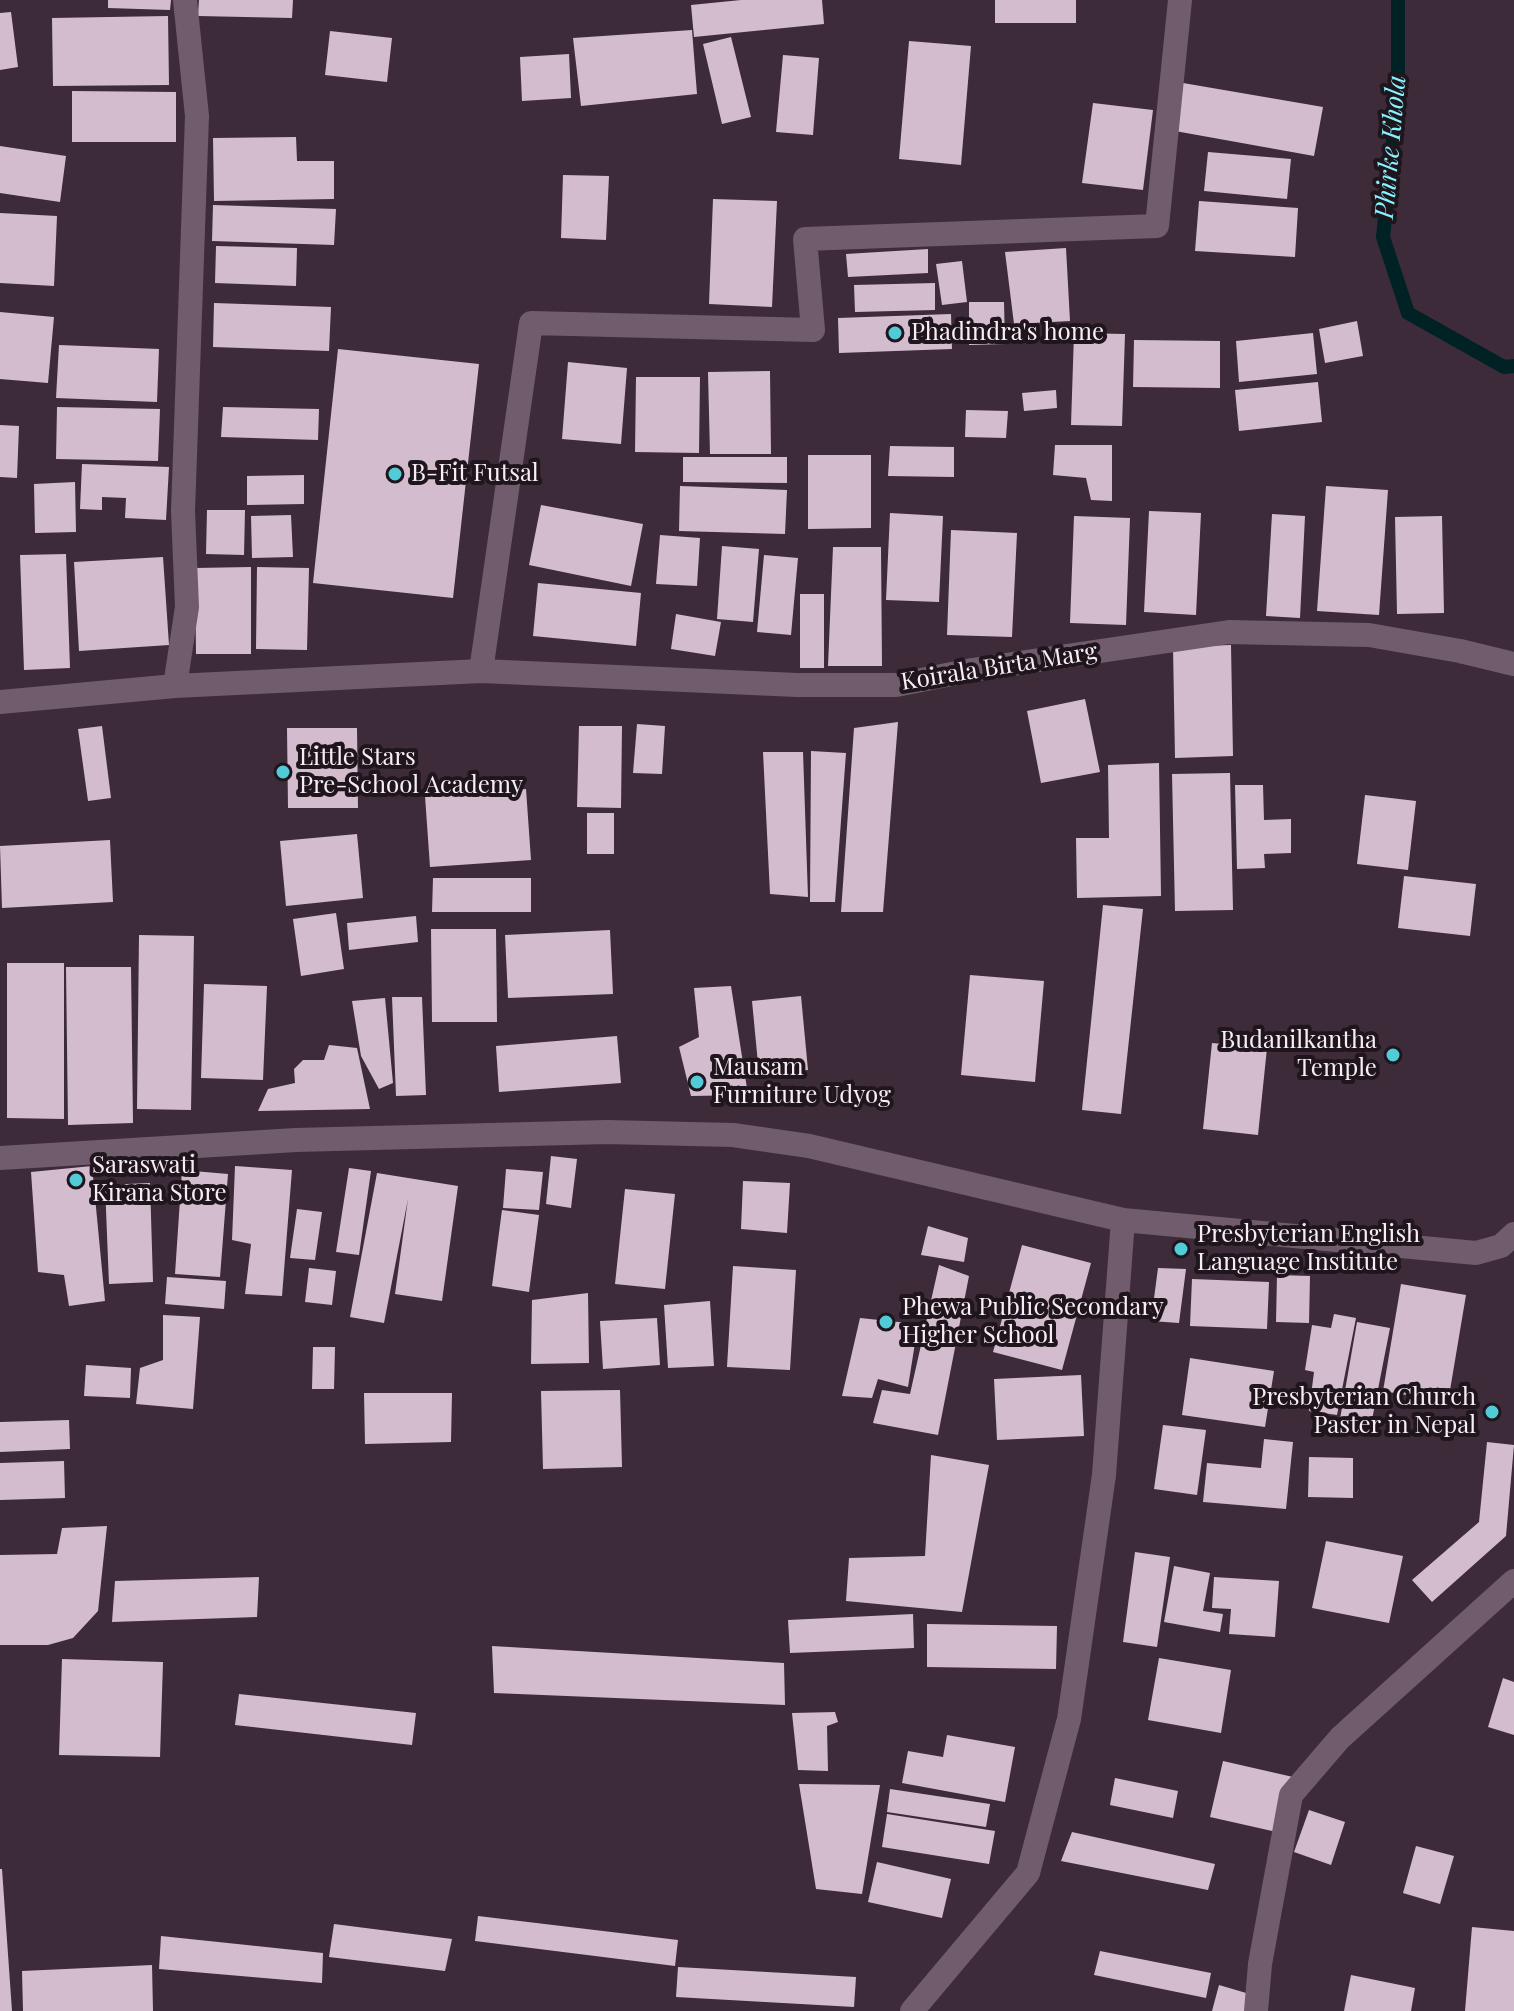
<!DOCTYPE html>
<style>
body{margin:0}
canvas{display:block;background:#3d2b39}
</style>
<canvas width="1514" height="2011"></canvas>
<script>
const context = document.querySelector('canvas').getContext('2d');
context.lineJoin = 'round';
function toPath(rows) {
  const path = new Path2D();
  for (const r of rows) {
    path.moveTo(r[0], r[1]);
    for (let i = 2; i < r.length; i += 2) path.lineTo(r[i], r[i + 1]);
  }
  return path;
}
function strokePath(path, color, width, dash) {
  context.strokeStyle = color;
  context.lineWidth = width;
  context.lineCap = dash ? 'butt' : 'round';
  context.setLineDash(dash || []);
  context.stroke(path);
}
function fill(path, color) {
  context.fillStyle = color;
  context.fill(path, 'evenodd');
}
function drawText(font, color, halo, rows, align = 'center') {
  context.font = font + ' "Playfair Display",serif';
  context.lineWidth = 8;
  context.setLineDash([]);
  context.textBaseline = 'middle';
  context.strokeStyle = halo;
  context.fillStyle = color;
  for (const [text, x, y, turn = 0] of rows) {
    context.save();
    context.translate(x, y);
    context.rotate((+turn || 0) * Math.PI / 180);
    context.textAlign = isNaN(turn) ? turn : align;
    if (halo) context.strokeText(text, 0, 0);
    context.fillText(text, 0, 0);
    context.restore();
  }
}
strokePath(toPath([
 [1398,0,1398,91,1383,237,1408,313,1504,367,1514,366]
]), '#012225', 14);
fill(toPath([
 [108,0,171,0,170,10,108,8],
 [199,0,293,0,292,18,198,16],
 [741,0,822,0,824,24,694,37,691,5],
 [995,0,1076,0,1076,23,995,23],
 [11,12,18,67,0,70,0,13],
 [168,16,169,85,53,86,52,18],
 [692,30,697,94,581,106,573,38],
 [330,31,392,38,387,82,325,75],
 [731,37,751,117,722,124,703,44],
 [909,41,971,46,961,165,899,159],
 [569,54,571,98,522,101,520,57],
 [783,55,819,58,813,135,776,132],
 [1183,83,1323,107,1314,156,1175,131],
 [72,91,176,92,176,142,72,142],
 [1093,103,1153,110,1143,190,1082,183],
 [296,137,297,161,334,161,334,199,214,201,213,138],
 [0,146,66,156,60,202,0,193],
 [1208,152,1291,159,1287,199,1204,191],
 [563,175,609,176,606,240,561,238],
 [713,199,777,201,772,307,709,304],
 [1199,201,1298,208,1295,257,1195,251],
 [213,205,336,209,334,245,212,241],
 [0,213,57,216,54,286,0,283],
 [216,246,297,248,296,286,215,283],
 [1066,248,1070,321,1014,324,1005,252],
 [928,249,928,273,848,277,846,254],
 [962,261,967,302,942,305,936,264],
 [935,283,935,310,855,312,854,285],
 [969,302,1004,302,1005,344,969,345],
 [214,303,331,307,329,351,213,347],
 [0,312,54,317,48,383,0,379],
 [951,314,952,349,839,353,838,318],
 [1357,321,1363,356,1325,363,1319,329],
 [1074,333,1125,334,1122,426,1071,425],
 [1313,333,1317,374,1239,382,1236,341],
 [1134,340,1220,341,1220,388,1133,387],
 [59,345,159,349,157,402,56,398],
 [338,349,479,364,453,598,313,583],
 [568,362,627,368,621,444,562,439],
 [770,371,771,454,710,454,708,372],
 [636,377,700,377,699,453,635,452],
 [1318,382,1322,422,1239,431,1235,390],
 [1056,390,1057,408,1024,411,1022,393],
 [57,407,160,409,158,461,56,459],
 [223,407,319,409,318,440,221,437],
 [966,410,1008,411,1006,438,965,437],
 [0,425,19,426,17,478,0,477],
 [1055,445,1112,445,1112,501,1091,500,1086,478,1053,475],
 [890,446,954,447,954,477,888,476],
 [808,455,871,455,871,528,808,529],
 [683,457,787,457,787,483,683,482],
 [82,464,169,467,166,520,125,518,126,498,102,497,102,510,80,509],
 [304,475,304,504,247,505,247,476],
 [75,482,76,532,35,533,34,484],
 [680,486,787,490,785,534,679,531],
 [1326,486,1388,490,1379,615,1317,611],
 [541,505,643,524,631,586,529,565],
 [207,510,245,510,244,555,206,554],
 [1149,511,1201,513,1196,615,1144,612],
 [890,513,943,516,939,602,886,600],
 [1272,514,1305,516,1300,618,1266,616],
 [291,515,293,557,252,558,251,516],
 [1074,516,1130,518,1126,625,1070,623],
 [1442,516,1444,613,1397,614,1395,517],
 [951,530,1017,533,1012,637,947,635],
 [660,535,700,538,697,586,656,584],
 [722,546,759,549,753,622,717,619],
 [833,547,881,547,882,666,828,666],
 [66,554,70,668,24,670,20,555],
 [764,555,798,558,791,635,757,632],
 [163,557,169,645,79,651,74,562],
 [251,567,251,654,196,654,195,568],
 [257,567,309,568,307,650,256,649],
 [538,583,641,593,636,646,533,636],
 [800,594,824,594,824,668,800,668],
 [676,614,721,622,715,656,671,649],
 [1231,645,1233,756,1175,758,1173,647],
 [1085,699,1100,772,1041,783,1027,711],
 [898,722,883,912,841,912,854,728],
 [637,724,665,726,662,774,633,773],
 [102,726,111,798,88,801,78,729],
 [579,726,622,726,621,808,577,807],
 [287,728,357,728,358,808,288,808],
 [811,751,846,753,835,902,810,902],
 [763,752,803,752,808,897,770,894],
 [1159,763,1161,896,1077,898,1076,838,1109,838,1108,765],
 [1230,773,1233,910,1175,911,1172,774],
 [1235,785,1263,785,1264,820,1291,819,1291,853,1264,854,1265,868,1237,869],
 [526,789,531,860,430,867,425,796],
 [1365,795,1416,801,1408,870,1357,864],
 [587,813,614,813,614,854,587,854],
 [357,834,363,898,286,906,280,841],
 [110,840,113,902,2,908,0,846],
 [1404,876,1476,884,1470,936,1398,928],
 [433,878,531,878,531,912,432,912],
 [1103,905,1143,909,1121,1114,1082,1110],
 [336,913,344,969,301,976,293,919],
 [416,916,418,942,349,950,347,923],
 [431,929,496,929,497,1022,432,1022],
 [610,930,613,994,508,998,505,935],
 [139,935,194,936,191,1110,137,1109],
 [7,963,64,963,64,1119,7,1118],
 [66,967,131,967,133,1123,68,1125],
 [970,975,1044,981,1035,1082,961,1075],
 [204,984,267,986,263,1080,201,1078],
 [731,986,748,1095,691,1096,679,1047,699,1037,694,988],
 [801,996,808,1070,759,1074,752,1001],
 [392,997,422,997,426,1095,396,1096],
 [385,998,393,1083,379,1089,361,1056,352,1001],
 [617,1036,621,1083,499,1092,496,1046],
 [1212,1043,1267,1048,1258,1135,1203,1129],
 [329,1045,357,1048,370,1109,258,1111,268,1089,295,1083,294,1069,303,1060,324,1060],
 [551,1156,577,1159,571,1208,546,1204],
 [92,1166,105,1301,69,1306,64,1275,38,1272,31,1172],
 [235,1166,292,1170,282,1296,245,1294,251,1244,232,1240],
 [349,1168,371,1171,359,1255,336,1252],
 [506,1169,543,1172,539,1210,503,1208],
 [182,1170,228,1174,220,1277,175,1274],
 [377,1173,458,1186,442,1301,395,1294,408,1199,384,1323,350,1317],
 [743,1181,790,1183,787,1233,741,1229],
 [150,1183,153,1282,109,1284,105,1185],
 [625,1189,675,1194,665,1289,615,1284],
 [297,1209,322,1212,315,1260,290,1258],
 [502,1210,539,1215,529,1292,492,1286],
 [928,1226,968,1238,964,1262,921,1255],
 [1022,1245,1091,1263,1062,1370,993,1352],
 [939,1265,969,1276,938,1435,873,1423,882,1390,910,1394],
 [733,1266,796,1270,790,1370,727,1367],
 [309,1268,336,1271,332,1305,305,1302],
 [1158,1268,1186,1269,1179,1323,1151,1321],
 [1277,1275,1310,1276,1309,1323,1276,1322],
 [167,1277,226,1281,224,1309,165,1304],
 [1192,1279,1269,1282,1267,1329,1190,1326],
 [1401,1284,1466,1295,1448,1402,1383,1391],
 [588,1293,589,1363,531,1364,532,1300],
 [710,1301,714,1366,668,1368,664,1305],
 [1334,1314,1356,1318,1337,1415,1309,1411,1314,1372,1305,1370,1312,1325,1331,1328],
 [163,1315,200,1317,193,1409,136,1404,140,1368,163,1360],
 [657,1318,660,1365,603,1369,600,1321],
 [860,1318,918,1324,908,1387,878,1379,872,1398,842,1396],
 [1357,1322,1390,1328,1371,1425,1340,1419],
 [313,1347,335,1347,334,1389,312,1389],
 [1190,1358,1274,1371,1265,1427,1182,1415],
 [86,1365,131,1368,130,1398,84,1396],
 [1081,1375,1084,1436,997,1440,994,1379],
 [620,1390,622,1467,543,1469,541,1391],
 [364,1393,452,1393,451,1442,365,1444],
 [69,1420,70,1449,0,1452,0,1422],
 [1163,1425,1206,1430,1197,1495,1154,1489],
 [1264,1439,1293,1442,1286,1509,1203,1502,1207,1463,1261,1468],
 [1487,1442,1514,1445,1506,1536,1432,1602,1412,1580,1479,1522],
 [931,1455,989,1465,962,1612,846,1601,849,1558,925,1556],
 [1309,1457,1353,1458,1353,1498,1308,1497],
 [64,1461,65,1498,0,1500,0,1463],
 [107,1526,98,1611,73,1638,48,1645,0,1645,0,1555,57,1554,62,1528],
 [1326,1541,1403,1556,1389,1623,1312,1608],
 [1135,1552,1170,1557,1157,1647,1123,1642],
 [1174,1566,1210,1573,1203,1611,1223,1614,1220,1632,1164,1622],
 [259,1577,257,1617,112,1622,115,1581],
 [1214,1577,1279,1581,1275,1637,1229,1634,1231,1609,1212,1608],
 [913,1614,914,1648,790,1653,788,1620],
 [927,1624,1057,1626,1056,1669,927,1667],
 [492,1646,784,1663,785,1705,494,1693],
 [1159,1658,1231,1670,1221,1733,1148,1720],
 [62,1659,163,1662,160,1757,59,1755],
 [1503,1678,1514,1682,1514,1735,1488,1727],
 [239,1694,416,1713,412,1745,235,1725],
 [835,1712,838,1722,827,1726,828,1771,798,1770,792,1713],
 [947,1735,1015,1747,1005,1802,902,1783,908,1751,943,1757],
 [1223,1761,1293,1777,1281,1833,1210,1817],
 [1115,1778,1178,1791,1173,1818,1110,1805],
 [799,1784,880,1785,862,1894,816,1889],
 [890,1789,990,1804,986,1827,887,1812],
 [1309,1810,1345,1822,1331,1865,1294,1852],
 [887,1814,995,1831,989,1864,882,1847],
 [1072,1832,1215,1864,1208,1890,1061,1861],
 [1416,1846,1454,1856,1440,1904,1403,1893],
 [877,1862,951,1879,942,1918,868,1902],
 [0,1869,2,1869,12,2011,0,2011],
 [478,1916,678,1940,675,1966,475,1941],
 [334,1924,452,1939,445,1971,329,1957],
 [1472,1927,1514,1931,1514,2011,1465,2011],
 [161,1936,323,1953,322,1983,159,1969],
 [1100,1951,1211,1973,1206,1998,1094,1975],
 [152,1965,153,2011,23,2011,22,1971],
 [678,1967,856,1977,854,2007,676,1997],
 [1351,1975,1415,1988,1411,2011,1344,2011],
 [1219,1985,1253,1995,1248,2011,1212,2011]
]), '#d3bcce');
strokePath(toPath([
 [481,671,797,685,896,685,972,670,1229,632,1369,635,1460,651,1514,664],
 [175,686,187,607,183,511,197,116,185,0],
 [0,702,175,686,481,671,531,323,813,330,805,239,1157,226,1180,0],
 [0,1158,296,1140,607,1132,733,1135,809,1146,1123,1220,1476,1253,1501,1246,1514,1234],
 [912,2011,1028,1873,1069,1719,1104,1475,1123,1220],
 [1256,2011,1260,1964,1291,1795,1340,1738,1514,1581]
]), '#705c6c', 24);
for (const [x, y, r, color] of [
 [895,333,8,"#52cbd8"],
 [395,474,8,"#52cbd8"],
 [283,772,8,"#52cbd8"],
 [1393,1055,8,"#52cbd8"],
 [697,1082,8,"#52cbd8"],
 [76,1180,8,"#52cbd8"],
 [1181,1249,8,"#52cbd8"],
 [886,1322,8,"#52cbd8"],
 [1492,1412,8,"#52cbd8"]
]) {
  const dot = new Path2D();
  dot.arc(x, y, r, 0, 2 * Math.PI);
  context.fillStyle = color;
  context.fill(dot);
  strokePath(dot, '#1f161d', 3);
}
drawText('24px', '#f9ecf6', '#1f161d', [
 ["Phadindra's home",911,333],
 ["B-Fit Futsal",411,474],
 ["Little Stars",299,758],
 ["Pre-School Academy",299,786],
 ["Budanilkantha",1377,1041,"right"],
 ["Temple",1377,1069,"right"],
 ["Mausam",713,1068],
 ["Furniture Udyog",713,1096],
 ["Saraswati",92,1166],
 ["Kirana Store",92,1194],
 ["Presbyterian English",1197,1235],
 ["Language Institute",1197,1263],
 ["Phewa Public Secondary",902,1308],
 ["Higher School",902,1336],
 ["Presbyterian Church",1476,1398,"right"],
 ["Paster in Nepal",1476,1426,"right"]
], 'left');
drawText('24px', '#f9ecf6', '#1f161d', [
 ["Koirala Birta Marg",999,667,-9]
]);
drawText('italic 26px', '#87f3ff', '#1f161d', [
 ["Phirke Khola",1391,147,-85]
]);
</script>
